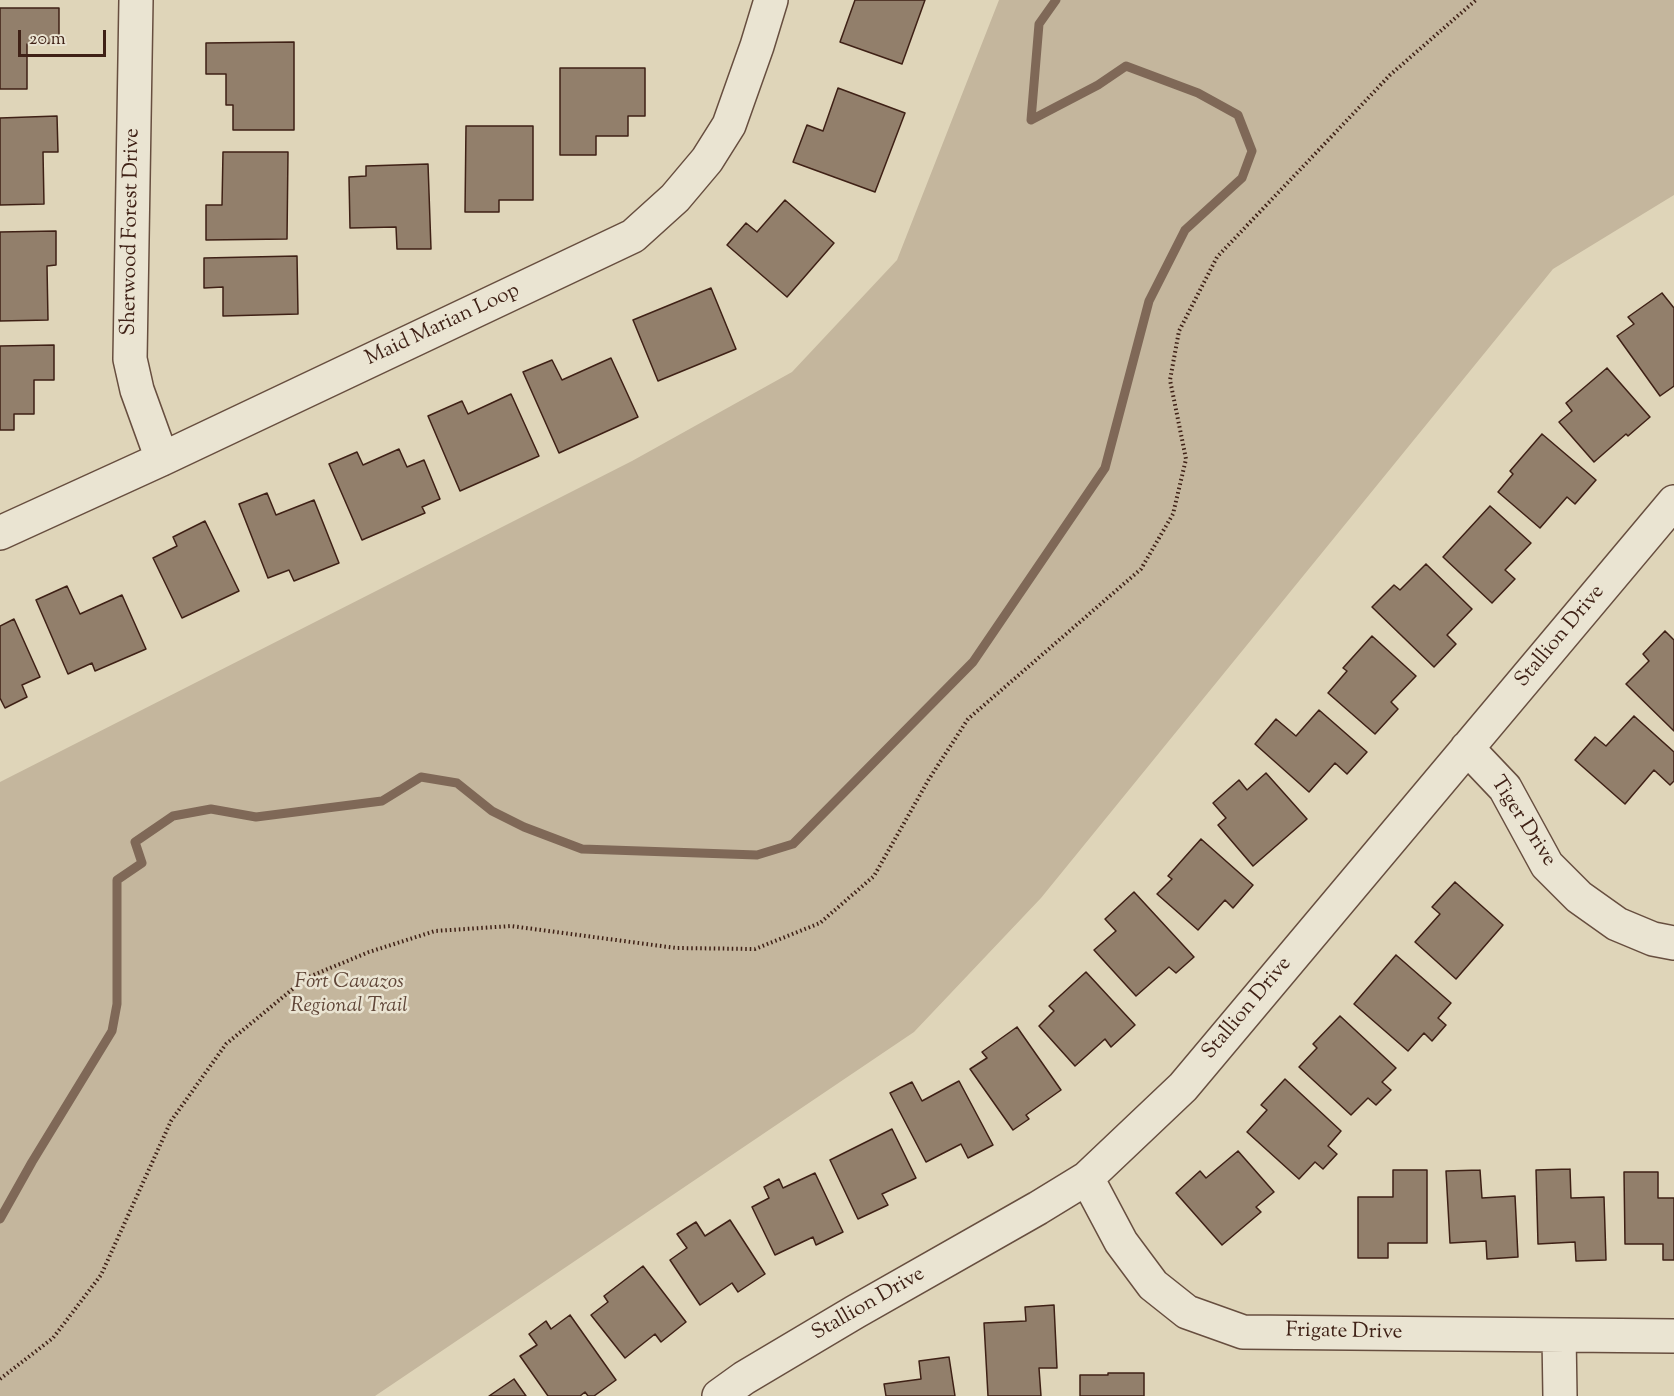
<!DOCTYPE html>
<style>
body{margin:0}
#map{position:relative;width:1674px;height:1396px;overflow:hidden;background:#dfd5b9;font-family:"Sorts Mill Goudy",serif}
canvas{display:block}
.scale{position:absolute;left:18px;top:30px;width:88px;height:27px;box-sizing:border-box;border:3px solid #3f2116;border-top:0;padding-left:8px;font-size:18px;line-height:21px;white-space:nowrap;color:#3f2116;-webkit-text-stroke:4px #eae4d2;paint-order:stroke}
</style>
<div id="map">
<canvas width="1674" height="1396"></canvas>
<div class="scale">20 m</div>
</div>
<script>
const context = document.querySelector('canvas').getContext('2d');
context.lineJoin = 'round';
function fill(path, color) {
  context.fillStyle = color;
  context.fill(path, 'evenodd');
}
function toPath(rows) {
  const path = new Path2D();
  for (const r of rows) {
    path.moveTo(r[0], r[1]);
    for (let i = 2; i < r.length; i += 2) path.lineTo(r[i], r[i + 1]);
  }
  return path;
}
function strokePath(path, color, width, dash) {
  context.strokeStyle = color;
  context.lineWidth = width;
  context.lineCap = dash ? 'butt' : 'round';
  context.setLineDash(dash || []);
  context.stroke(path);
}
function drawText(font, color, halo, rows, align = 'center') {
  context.font = font + ' "Sorts Mill Goudy",serif';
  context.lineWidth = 5;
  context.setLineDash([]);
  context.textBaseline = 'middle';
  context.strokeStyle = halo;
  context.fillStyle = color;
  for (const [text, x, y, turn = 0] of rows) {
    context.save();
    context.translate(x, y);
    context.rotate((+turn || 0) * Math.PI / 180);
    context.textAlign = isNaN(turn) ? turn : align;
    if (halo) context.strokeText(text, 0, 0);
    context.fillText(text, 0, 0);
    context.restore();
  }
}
fill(toPath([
 [999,0,1674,0,1674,195,1553,269,1041,898,914,1032,375,1396,0,1396,0,782,632,461,792,372,897,260]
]), '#c4b69d');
strokePath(toPath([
 [0,1219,32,1162,112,1031,117,1004,117,880,142,863,135,842,173,816,211,809,256,817,382,801,421,777,457,783,492,811,524,827,582,849,757,855,793,844,973,662,1105,468,1149,301,1185,230,1242,178,1252,151,1238,115,1198,93,1126,66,1098,85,1031,120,1039,24,1056,0]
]), '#7f6857', 9);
const building = toPath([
 [855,0,925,0,902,64,840,42,855,0],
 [0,8,59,8,59,43,27,44,27,89,0,89,0,8],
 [294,42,294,130,233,130,233,105,226,105,226,74,206,74,206,43,294,42],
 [560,68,645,68,645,116,628,116,628,136,596,136,596,155,560,155,560,68],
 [838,88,905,113,875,192,793,162,807,125,823,131,838,88],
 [57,116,58,152,43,152,44,204,0,205,0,118,57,116],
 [466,126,533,126,533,200,499,200,499,212,465,212,466,126],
 [223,152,288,152,287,239,206,240,206,205,222,205,223,152],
 [428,164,431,249,397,249,396,227,350,228,349,177,366,176,366,166,428,164],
 [785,200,834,243,787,297,727,245,746,223,757,232,785,200],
 [56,231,56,265,47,266,48,320,0,321,0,232,56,231],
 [297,256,298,314,223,316,223,287,204,288,204,258,297,256],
 [711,288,736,349,658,381,633,320,711,288],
 [1662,293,1674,308,1674,386,1660,396,1617,336,1634,324,1628,317,1662,293],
 [54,345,54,380,34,380,34,414,14,414,14,430,0,430,0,346,54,345],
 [611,358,638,417,559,453,523,372,552,360,562,380,611,358],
 [1607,368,1650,417,1628,436,1626,434,1594,462,1559,422,1572,411,1566,403,1607,368],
 [511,394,539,456,460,491,428,416,462,401,468,414,511,394],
 [1542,434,1596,480,1575,504,1567,497,1540,528,1498,492,1513,474,1510,471,1542,434],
 [399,449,407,467,424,460,440,499,422,507,425,513,362,540,329,464,357,452,363,465,399,449],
 [267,493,276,515,314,500,339,563,294,581,289,570,268,578,239,504,267,493],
 [1490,506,1531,543,1505,570,1515,579,1492,603,1443,557,1490,506],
 [205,521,239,591,182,618,153,558,177,546,173,537,205,521],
 [1426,564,1472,609,1447,635,1456,644,1434,667,1372,607,1394,585,1400,590,1426,564],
 [67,586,80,614,122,595,146,649,95,671,92,663,68,674,36,600,67,586],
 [14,619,40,677,22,685,27,697,5,708,0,698,0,626,14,619],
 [1665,631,1674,640,1674,731,1626,684,1649,661,1643,654,1665,631],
 [1372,636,1416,676,1391,702,1398,709,1375,734,1328,693,1347,671,1343,668,1372,636],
 [1319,710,1367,752,1347,774,1335,763,1309,792,1255,744,1276,719,1296,736,1319,710],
 [1634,716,1674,752,1674,781,1670,785,1654,770,1625,804,1575,760,1595,737,1606,746,1634,716],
 [1266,773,1307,819,1253,866,1218,825,1226,818,1213,803,1239,780,1247,790,1266,773],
 [1201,839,1253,885,1233,908,1225,900,1198,930,1157,894,1172,879,1168,876,1201,839],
 [1455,882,1503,925,1456,979,1415,942,1440,914,1432,907,1455,882],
 [1134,892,1194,957,1176,973,1169,967,1136,996,1094,950,1116,931,1105,919,1134,892],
 [1396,955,1451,1003,1438,1018,1446,1025,1432,1041,1424,1033,1408,1051,1354,1004,1396,955],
 [1086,972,1135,1025,1111,1047,1105,1039,1075,1066,1039,1026,1054,1011,1049,1006,1086,972],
 [1340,1016,1396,1068,1382,1082,1391,1090,1376,1105,1368,1098,1351,1115,1299,1067,1317,1048,1313,1044,1340,1016],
 [1017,1027,1061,1090,1026,1115,1029,1119,1013,1130,970,1069,987,1058,982,1052,1017,1027],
 [1285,1079,1341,1131,1328,1146,1337,1154,1323,1169,1315,1162,1299,1179,1247,1132,1267,1110,1261,1105,1285,1079],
 [959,1081,993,1145,968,1158,961,1144,926,1162,890,1093,912,1082,922,1101,959,1081],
 [892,1129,916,1178,882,1194,888,1205,858,1219,830,1160,892,1129],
 [1238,1151,1274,1192,1256,1207,1261,1212,1222,1245,1176,1193,1200,1171,1206,1178,1238,1151],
 [1570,1169,1571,1198,1604,1197,1606,1260,1576,1261,1575,1242,1538,1244,1536,1170,1570,1169],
 [1393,1170,1427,1170,1427,1243,1388,1243,1388,1258,1358,1258,1358,1197,1393,1197,1393,1170],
 [1480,1170,1482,1198,1515,1196,1518,1257,1487,1259,1486,1241,1450,1243,1446,1171,1480,1170],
 [1624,1172,1658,1172,1658,1198,1674,1198,1674,1260,1663,1260,1663,1244,1625,1244,1624,1172],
 [815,1173,843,1232,816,1245,813,1237,775,1255,752,1207,769,1198,764,1187,779,1179,783,1188,815,1173],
 [730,1220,765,1274,738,1292,732,1283,700,1305,670,1260,687,1248,677,1234,696,1222,705,1236,730,1220],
 [643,1266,686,1322,661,1342,655,1334,625,1358,591,1315,608,1302,604,1296,643,1266],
 [1054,1305,1057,1368,1039,1368,1041,1396,988,1396,984,1323,1026,1321,1025,1307,1054,1305],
 [570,1315,616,1380,594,1396,588,1396,585,1392,580,1396,548,1396,520,1356,537,1345,529,1334,546,1321,551,1329,570,1315],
 [949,1357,955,1396,886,1396,884,1384,921,1379,919,1361,949,1357],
 [1108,1373,1144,1373,1144,1396,1080,1396,1080,1375,1108,1375,1108,1373],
 [514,1379,526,1396,489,1396,514,1379]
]);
fill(building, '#927f6b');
strokePath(building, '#3f2116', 1.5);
const minor = toPath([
 [136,0,130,359,137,390,162,459],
 [0,533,162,459,633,236,675,198,707,160,729,125,757,46,771,0],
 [1467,748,1505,788,1547,865,1579,897,1617,924,1653,939,1674,943],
 [1087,1178,1121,1242,1153,1285,1187,1312,1243,1332,1674,1336],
 [1559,1335,1560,1396],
 [719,1396,744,1378,855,1312,1038,1208,1087,1178,1183,1087,1674,502]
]);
strokePath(minor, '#674e3f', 36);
strokePath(toPath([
 [0,1379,53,1338,101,1275,171,1121,226,1044,306,978,369,952,435,931,511,926,676,948,755,949,820,923,874,876,929,779,968,719,1141,569,1173,514,1186,459,1170,380,1179,331,1217,257,1390,75,1476,0]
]), '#3f2116', 4, [1.5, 3]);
strokePath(minor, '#eae4d2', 33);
drawText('21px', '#3f2116', '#eae4d2', [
 ["Sherwood Forest Drive",132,232,-89],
 ["Maid Marian Loop",443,326,-25],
 ["Stallion Drive",1561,637,-50],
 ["Tiger Drive",1522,822,57],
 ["Stallion Drive",1248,1009,-50],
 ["Stallion Drive",869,1305,-30],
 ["Frigate Drive",1344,1333,1]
]);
drawText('italic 21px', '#604638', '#eae4d2', [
 ["Fort Cavazos",349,983],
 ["Regional Trail",349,1007]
]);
</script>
